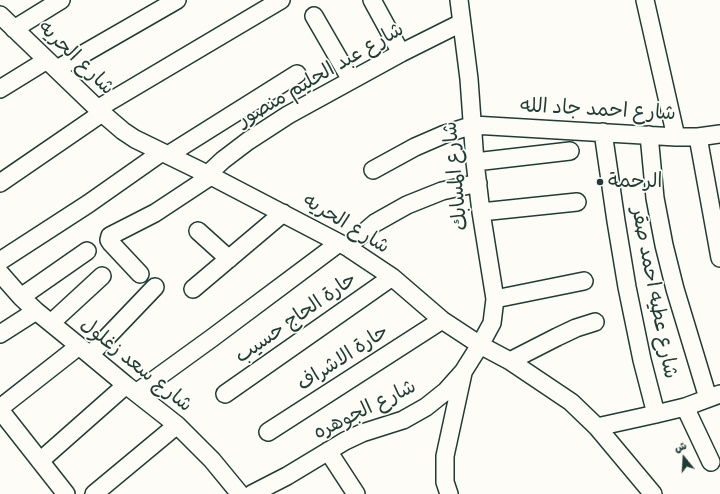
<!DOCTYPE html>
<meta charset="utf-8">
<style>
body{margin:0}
#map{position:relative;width:720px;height:494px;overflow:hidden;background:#fdfcf7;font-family:Caveat,"Playpen Sans Arabic",sans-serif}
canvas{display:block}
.north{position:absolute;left:664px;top:438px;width:40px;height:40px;-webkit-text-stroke:3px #fdfcf7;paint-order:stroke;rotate:342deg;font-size:11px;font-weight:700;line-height:16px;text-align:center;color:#1f3d34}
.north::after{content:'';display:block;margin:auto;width:14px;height:18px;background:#1f3d34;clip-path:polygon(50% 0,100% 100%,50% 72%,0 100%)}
</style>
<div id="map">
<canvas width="720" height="494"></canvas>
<div class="north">ش</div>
</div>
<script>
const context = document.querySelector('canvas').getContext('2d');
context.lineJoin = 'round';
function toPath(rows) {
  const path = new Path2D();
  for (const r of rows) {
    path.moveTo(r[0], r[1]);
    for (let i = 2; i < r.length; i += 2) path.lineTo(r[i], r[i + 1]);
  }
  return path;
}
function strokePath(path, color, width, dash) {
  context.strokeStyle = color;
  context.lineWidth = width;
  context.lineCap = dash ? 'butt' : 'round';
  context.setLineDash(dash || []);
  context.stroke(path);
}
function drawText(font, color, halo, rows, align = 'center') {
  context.font = font + ' Caveat,"Playpen Sans Arabic",sans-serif';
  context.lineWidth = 3.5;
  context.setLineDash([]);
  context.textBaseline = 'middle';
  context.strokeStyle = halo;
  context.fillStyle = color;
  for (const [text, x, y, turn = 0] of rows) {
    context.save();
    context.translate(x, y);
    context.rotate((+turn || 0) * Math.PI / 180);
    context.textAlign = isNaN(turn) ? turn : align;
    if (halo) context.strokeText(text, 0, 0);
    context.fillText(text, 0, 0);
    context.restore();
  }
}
const minor = toPath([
 [372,0,401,53],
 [645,0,676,137],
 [0,15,102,113,123,131,135,139,211,176,347,247,392,277,442,320,480,345,510,361,571,402,597,427,653,494],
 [314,16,351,80],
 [14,29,61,0],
 [57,69,177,0],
 [0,89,47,60],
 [97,109,281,0],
 [603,132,616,221,627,287,642,360,656,414],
 [649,135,655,198,664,245,675,289,708,398],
 [698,137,720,258],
 [168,155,297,74],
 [475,162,570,151],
 [373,170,415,147,445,134,473,125,676,137,698,137,720,134],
 [208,174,223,160,248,141,288,115,401,53,461,23],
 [0,183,102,113],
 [481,212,577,202],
 [198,231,229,259],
 [347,247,375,223,407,205,442,191,478,183],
 [0,261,88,204,162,152],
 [0,273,21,297,36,311,79,346,126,385,177,425,212,460,240,494],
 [140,274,111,243,109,240,110,236,155,213,211,176],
 [193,289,283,213],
 [21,297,87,251],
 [495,299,584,281],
 [51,323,102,276],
 [0,334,36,311],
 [90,355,155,287],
 [510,361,557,337,576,328,595,322],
 [136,393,212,338,339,243],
 [225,394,392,277],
 [685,407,711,462],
 [0,408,79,346],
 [0,410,66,494],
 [597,427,656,414,685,407,720,394],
 [268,432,442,320],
 [328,451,356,494],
 [40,461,126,385],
 [94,494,177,425],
 [252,494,287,476,345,441,362,433,403,420,426,407,446,391,463,372,480,345,492,323,495,299,481,212,475,162,469,79,459,0],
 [449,494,445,482,445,456,463,373]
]);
strokePath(minor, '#1f3d34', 20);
strokePath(minor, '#fdfcf7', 17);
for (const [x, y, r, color] of [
 [600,182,4,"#1f3d34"]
]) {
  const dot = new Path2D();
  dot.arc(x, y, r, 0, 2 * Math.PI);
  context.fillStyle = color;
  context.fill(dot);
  strokePath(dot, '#fdfcf7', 1.5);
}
drawText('20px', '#1f3d34', '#fdfcf7', [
 ["شارع الحريه",76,58,44],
 ["شارع عبد الحليم منصور",321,75,-30],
 ["شارع احمد جاد الله",598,110,3],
 ["شارع المسابك",456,176,-96],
 ["شارع الحريه",346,224,31],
 ["شارع عطيه احمد صقر",654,293,79],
 ["حارة الحاج حسيب",296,318,-35],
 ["حارة الاشراف",343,358,-33],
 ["شارع سعد زغلول",136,365,39],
 ["شارع الجوهره",365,410,-26]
]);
drawText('20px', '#1f3d34', '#fdfcf7', [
 ["الرحمة",608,182]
], 'left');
</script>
